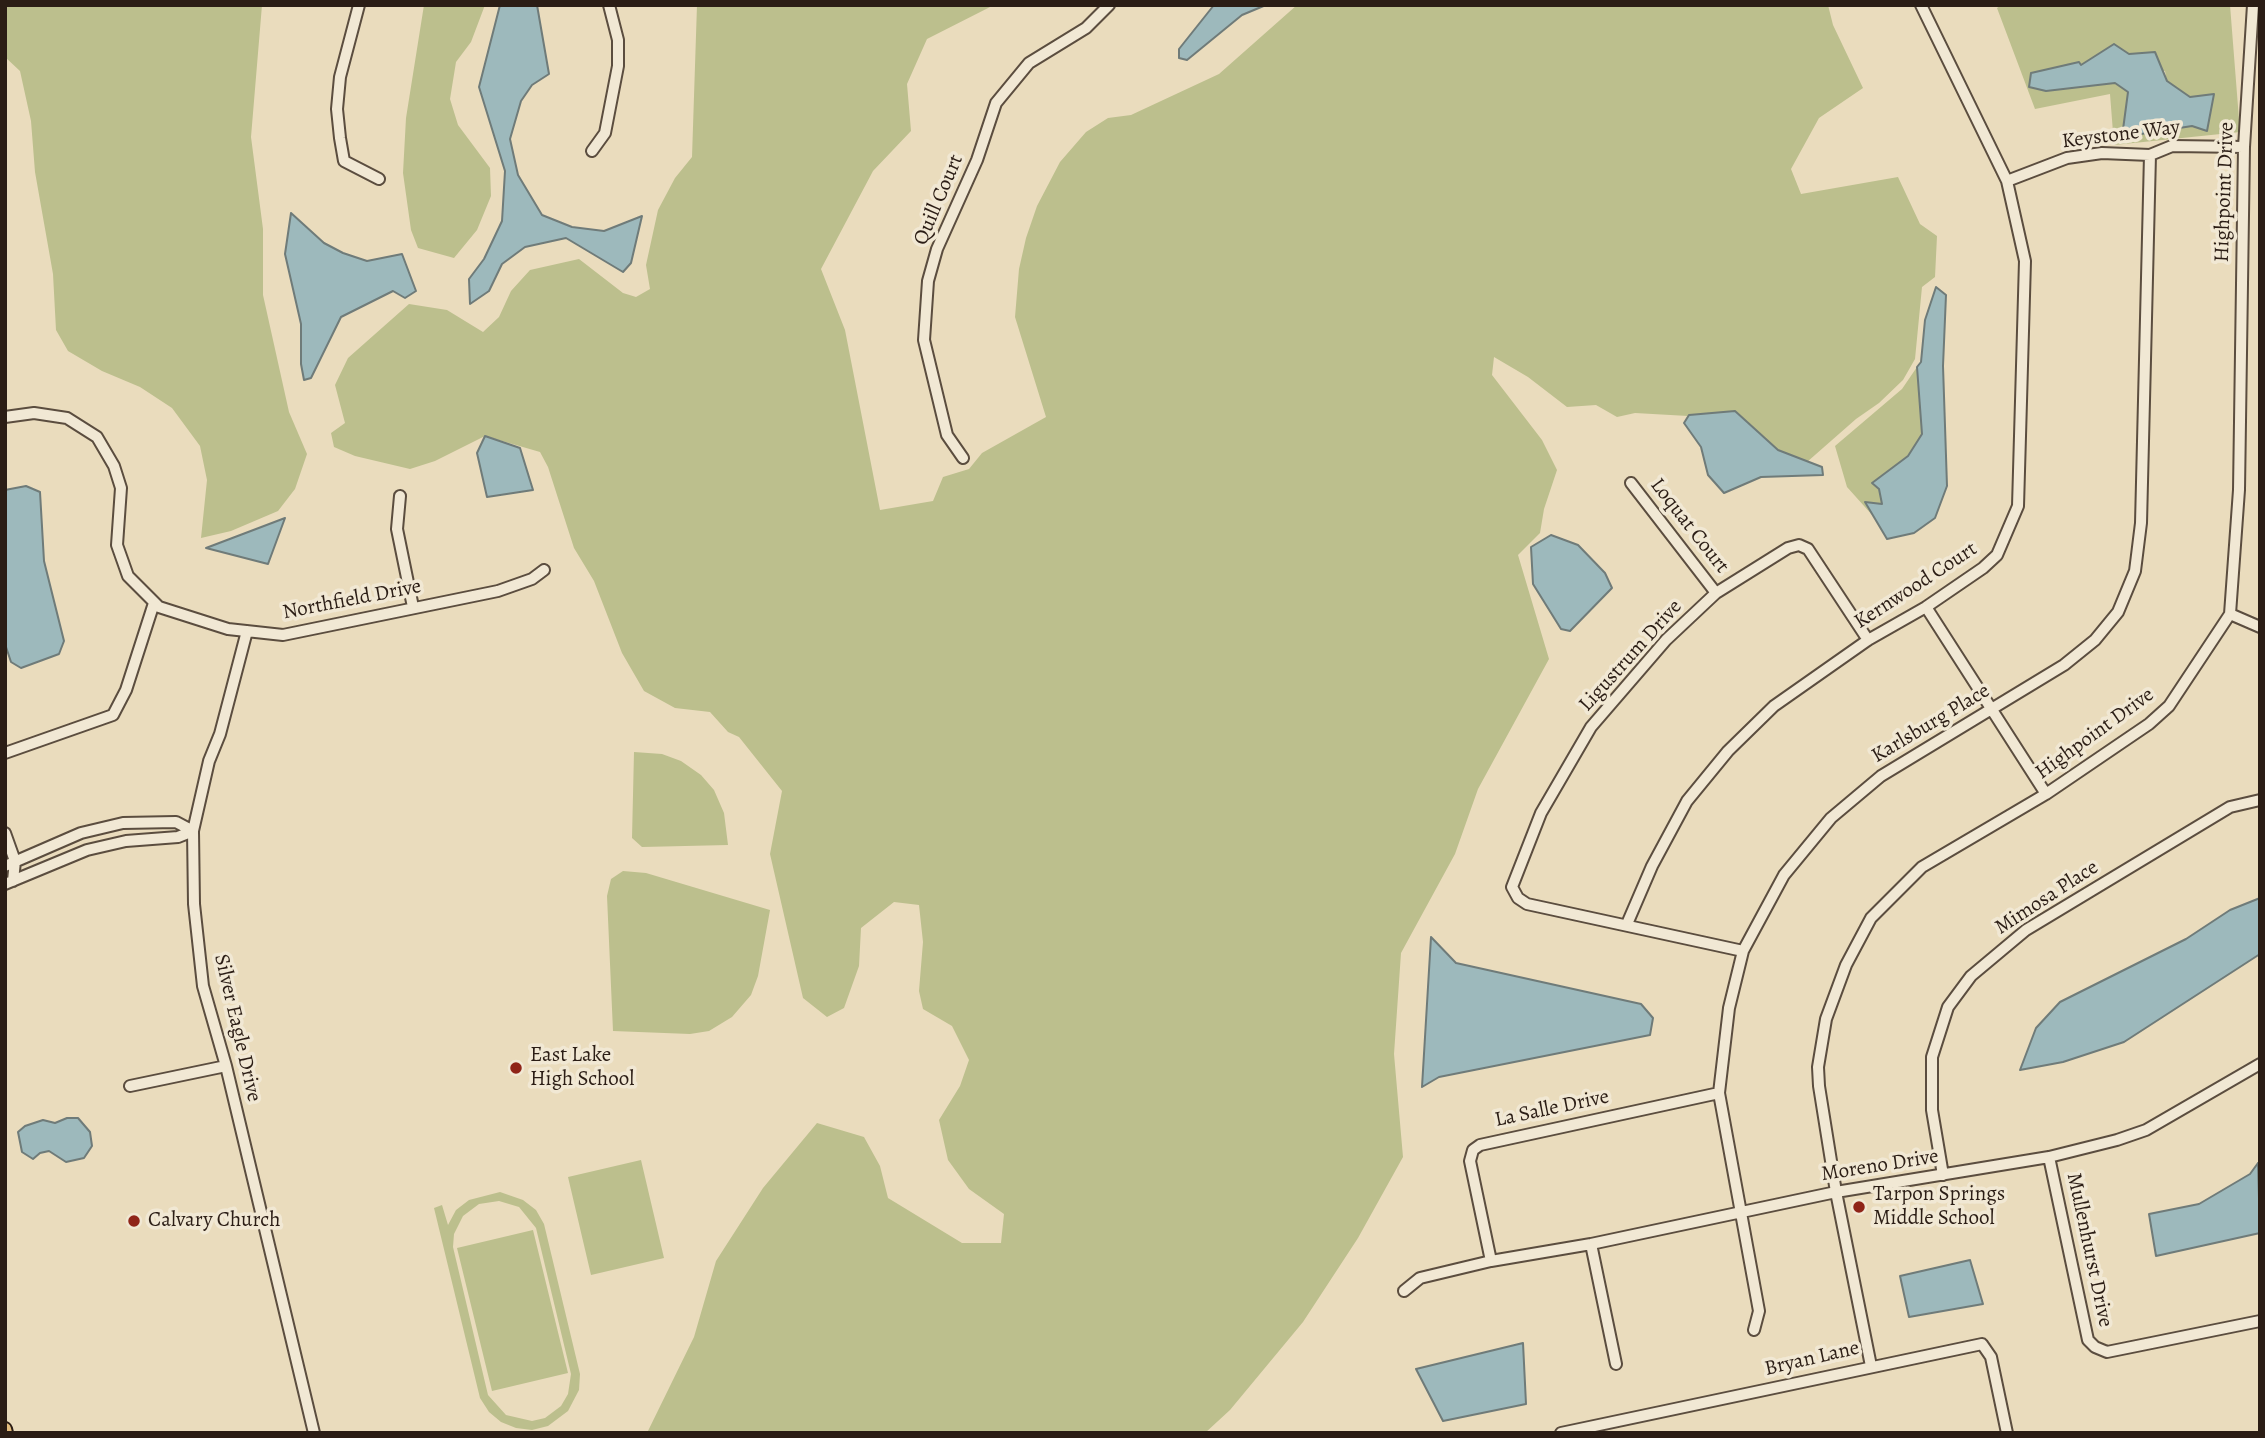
<!DOCTYPE html>
<style>
body{margin:0}
#map{position:relative;width:2265px;height:1438px;overflow:hidden;background:#eadcbd;font-family:Alegreya,serif}
canvas{display:block}
.frame{position:absolute;inset:0;border:7px solid #2b1d15;pointer-events:none}
</style>
<div id="map">
<canvas width="2265" height="1438"></canvas>
<div class="frame"></div>
</div>
<script>
const context = document.querySelector('canvas').getContext('2d');
context.lineJoin = 'round';
function fill(path, color) {
  context.fillStyle = color;
  context.fill(path, 'evenodd');
}
function toPath(rows) {
  const path = new Path2D();
  for (const r of rows) {
    path.moveTo(r[0], r[1]);
    for (let i = 2; i < r.length; i += 2) path.lineTo(r[i], r[i + 1]);
  }
  return path;
}
function strokePath(path, color, width, dash) {
  context.strokeStyle = color;
  context.lineWidth = width;
  context.lineCap = dash ? 'butt' : 'round';
  context.setLineDash(dash || []);
  context.stroke(path);
}
function drawText(font, color, halo, rows, align = 'center') {
  context.font = font + ' Alegreya,serif';
  context.lineWidth = 7;
  context.setLineDash([]);
  context.textBaseline = 'middle';
  context.strokeStyle = halo;
  context.fillStyle = color;
  for (const [text, x, y, turn = 0] of rows) {
    context.save();
    context.translate(x, y);
    context.rotate((+turn || 0) * Math.PI / 180);
    context.textAlign = isNaN(turn) ? turn : align;
    if (halo) context.strokeText(text, 0, 0);
    context.fillText(text, 0, 0);
    context.restore();
  }
}
fill(toPath([
 [5,5,262,5,251,137,263,229,263,295,289,412,307,454,295,489,278,511,231,531,201,538,207,480,200,446,172,408,140,387,102,371,68,351,56,330,53,274,35,172,31,121,20,71,5,57],
 [424,5,485,5,471,42,456,62,450,99,458,125,490,168,491,196,477,230,454,258,418,248,411,230,403,173,406,118],
 [697,5,994,5,927,39,907,84,911,131,873,171,821,269,845,330,880,510,933,501,943,477,969,469,982,453,1046,417,1015,317,1019,269,1026,238,1037,206,1060,162,1086,132,1108,118,1131,115,1219,74,1297,5,1828,5,1833,25,1863,88,1819,118,1791,169,1801,194,1898,177,1920,224,1937,236,1935,277,1922,287,1915,359,1903,380,1879,403,1856,419,1807,462,1778,450,1735,411,1688,416,1635,413,1617,417,1596,405,1567,407,1528,377,1494,357,1492,375,1542,440,1557,470,1544,509,1540,533,1518,555,1549,659,1478,789,1455,854,1401,953,1394,1054,1403,1157,1358,1238,1303,1322,1230,1410,1205,1433,647,1433,694,1337,716,1261,763,1188,817,1123,864,1137,880,1166,888,1198,962,1243,1001,1243,1004,1214,969,1189,948,1160,939,1120,960,1086,969,1060,952,1026,923,1009,919,991,923,942,919,905,894,902,861,928,859,966,844,1008,827,1017,803,998,770,854,782,791,739,737,728,732,710,712,675,708,644,691,622,653,594,581,574,548,548,467,540,452,485,436,435,461,410,469,355,456,334,447,331,433,345,423,335,385,348,358,409,304,447,310,483,332,499,317,511,291,530,270,579,259,623,293,636,297,650,289,646,265,658,210,675,178,692,157],
 [2001,5,2230,5,2240,132,2114,145,2110,94,2035,109,1997,8],
 [2079,63,2080,66,2165,71,2167,81,2190,97,2206,131,2192,126,2123,137,2128,91,2115,83,2046,91],
 [1917,367,1922,434,1908,456,1873,484,1879,489,1882,504,1866,503,1873,516,1847,487,1835,446,1902,389],
 [634,752,662,754,681,761,701,775,714,790,724,813,728,845,642,847,632,838],
 [623,871,646,873,770,910,758,976,751,995,732,1017,709,1031,690,1034,613,1031,607,896,611,879],
 [641,1160,664,1258,591,1275,568,1177],
 [500,1192,523,1200,536,1210,544,1224,580,1374,579,1390,568,1411,548,1426,532,1430,516,1428,501,1422,489,1412,480,1398,434,1208,442,1205,448,1225,456,1210,469,1200],
 [499,1201,519,1207,536,1228,571,1374,568,1394,561,1406,545,1418,532,1421,506,1415,488,1395,453,1247,454,1234,463,1216,479,1204],
 [533,1230,568,1373,492,1391,457,1248]
]), '#bcbf8d');
const water = toPath([
 [500,5,537,5,549,74,532,85,521,101,510,139,518,175,542,215,572,227,604,231,642,216,631,263,623,272,566,238,525,247,502,264,489,291,470,304,469,279,484,259,502,221,505,171,479,87,500,5],
 [1214,5,1266,5,1242,15,1187,60,1179,58,1179,49,1214,5],
 [2114,44,2129,54,2155,52,2167,81,2190,97,2214,94,2207,131,2192,126,2122,137,2128,92,2115,83,2046,91,2029,87,2031,73,2079,62,2081,65,2114,44],
 [291,213,324,243,343,253,367,261,402,254,416,291,405,298,393,291,341,317,311,378,304,380,301,364,301,324,285,254,291,213],
 [1936,287,1946,295,1943,366,1947,486,1935,518,1914,533,1887,539,1865,502,1882,504,1879,489,1872,483,1908,456,1922,434,1917,367,1921,362,1925,320,1936,287],
 [1735,411,1778,450,1822,467,1823,475,1761,477,1724,493,1708,475,1701,447,1684,423,1689,415,1735,411],
 [485,436,520,448,533,490,487,497,477,453,485,436],
 [26,486,40,492,44,561,64,641,59,654,21,668,11,662,5,644,5,490,26,486],
 [285,518,268,564,206,548,285,518],
 [1551,535,1578,545,1605,573,1612,588,1570,631,1561,629,1533,584,1531,547,1551,535],
 [2260,898,2260,954,2124,1042,2063,1062,2020,1070,2036,1028,2060,1002,2186,939,2230,910,2260,898],
 [1431,937,1456,963,1641,1004,1653,1018,1650,1035,1439,1077,1422,1087,1431,937],
 [67,1118,78,1118,90,1132,92,1146,84,1158,66,1162,49,1151,40,1153,33,1159,22,1152,18,1132,25,1126,43,1120,55,1123,67,1118],
 [2258,1163,2260,1233,2156,1256,2149,1214,2199,1204,2250,1174,2258,1163],
 [1970,1260,1983,1304,1909,1317,1900,1276,1970,1260],
 [1523,1343,1526,1404,1443,1421,1416,1369,1523,1343]
]);
fill(water, '#9db9bc');
strokePath(water, '#6f7b79', 2);
const minor = toPath([
 [359,5,340,77,337,109,340,138,344,161,379,179],
 [592,151,605,133,618,66,618,40,609,5],
 [2007,181,2067,158,2102,153,2150,155,2172,146,2244,147],
 [5,417,34,413,67,418,97,437,114,466,121,488,117,545,128,576,159,607,228,629,283,635,498,591,532,579,544,570],
 [963,458,947,435,924,340,928,281,937,249,977,160,996,103,1029,63,1086,28,1109,5],
 [1631,483,1716,593],
 [400,496,397,529,413,607],
 [1926,607,2046,794],
 [2230,614,2260,627],
 [247,631,220,734,209,761,193,831,194,904,203,986,226,1066,314,1433],
 [5,753,113,715,126,690,154,603],
 [5,833,15,861,13,881],
 [5,866,81,833,123,823,176,822,193,831],
 [5,884,87,850,126,841,178,837,193,831],
 [1627,924,1652,866,1687,801,1728,751,1774,706,1868,640,1926,607,1983,568,1997,555,2018,506,2025,261,2007,181,1921,5],
 [1743,951,1527,904,1518,898,1512,887,1541,813,1591,727,1666,640,1716,593,1788,548,1799,545,1808,549,1868,640],
 [130,1086,226,1066],
 [2049,1157,2088,1340,2095,1347,2107,1352,2260,1321],
 [1943,1175,1932,1110,1932,1057,1948,1007,1971,976,2026,930,2230,807,2260,800],
 [1591,1244,1616,1364],
 [1491,1261,1470,1161,1473,1150,1480,1145,1719,1093],
 [1404,1291,1420,1278,1491,1261,1591,1244,1836,1192,2049,1157,2117,1140,2146,1130,2260,1064],
 [1754,1330,1759,1311,1719,1093,1729,1008,1743,951,1784,875,1831,818,1881,776,2064,665,2095,640,2118,612,2135,571,2141,523,2150,155],
 [1871,1366,1836,1192,1819,1086,1818,1067,1826,1019,1846,965,1871,918,1922,867,2046,794,2149,724,2169,706,2230,614,2239,490,2244,147,2253,5],
 [1561,1433,1982,1344,1991,1357,2007,1433]
]);
const major = toPath([
 [5,1429,6,1433]
]);
strokePath(minor, '#5b4d3f', 14);
strokePath(major, '#2b1d15', 16);
strokePath(minor, '#f1e8d4', 10);
strokePath(major, '#e5be7e', 12);
for (const [x, y, r, color] of [
 [516,1068,7,"#8f2418"],
 [1859,1207,7,"#8f2418"],
 [134,1221,7,"#8f2418"]
]) {
  const dot = new Path2D();
  dot.arc(x, y, r, 0, 2 * Math.PI);
  context.fillStyle = color;
  context.fill(dot);
  strokePath(dot, '#f1e8d4', 2.5);
}
drawText('21px', '#2b1d15', '#f1e8d4', [
 ["Keystone Way",2121,135,-7],
 ["Highpoint Drive",2225,192,-88],
 ["Quill Court",939,200,-67],
 ["Loquat Court",1689,526,52],
 ["Kernwood Court",1916,586,-33],
 ["Northfield Drive",352,600,-11],
 ["Ligustrum Drive",1631,656,-48],
 ["Karlsburg Place",1931,724,-31],
 ["Highpoint Drive",2095,734,-36],
 ["Mimosa Place",2047,898,-33],
 ["Silver Eagle Drive",237,1028,77],
 ["La Salle Drive",1552,1109,-12],
 ["Moreno Drive",1880,1166,-9],
 ["Mullenhurst Drive",2089,1250,78],
 ["Bryan Lane",1812,1359,-13]
]);
drawText('21px', '#2b1d15', '#f1e8d4', [
 ["East Lake",530,1056],
 ["High School",530,1080],
 ["Tarpon Springs",1873,1195],
 ["Middle School",1873,1219],
 ["Calvary Church",148,1221]
], 'left');
</script>
